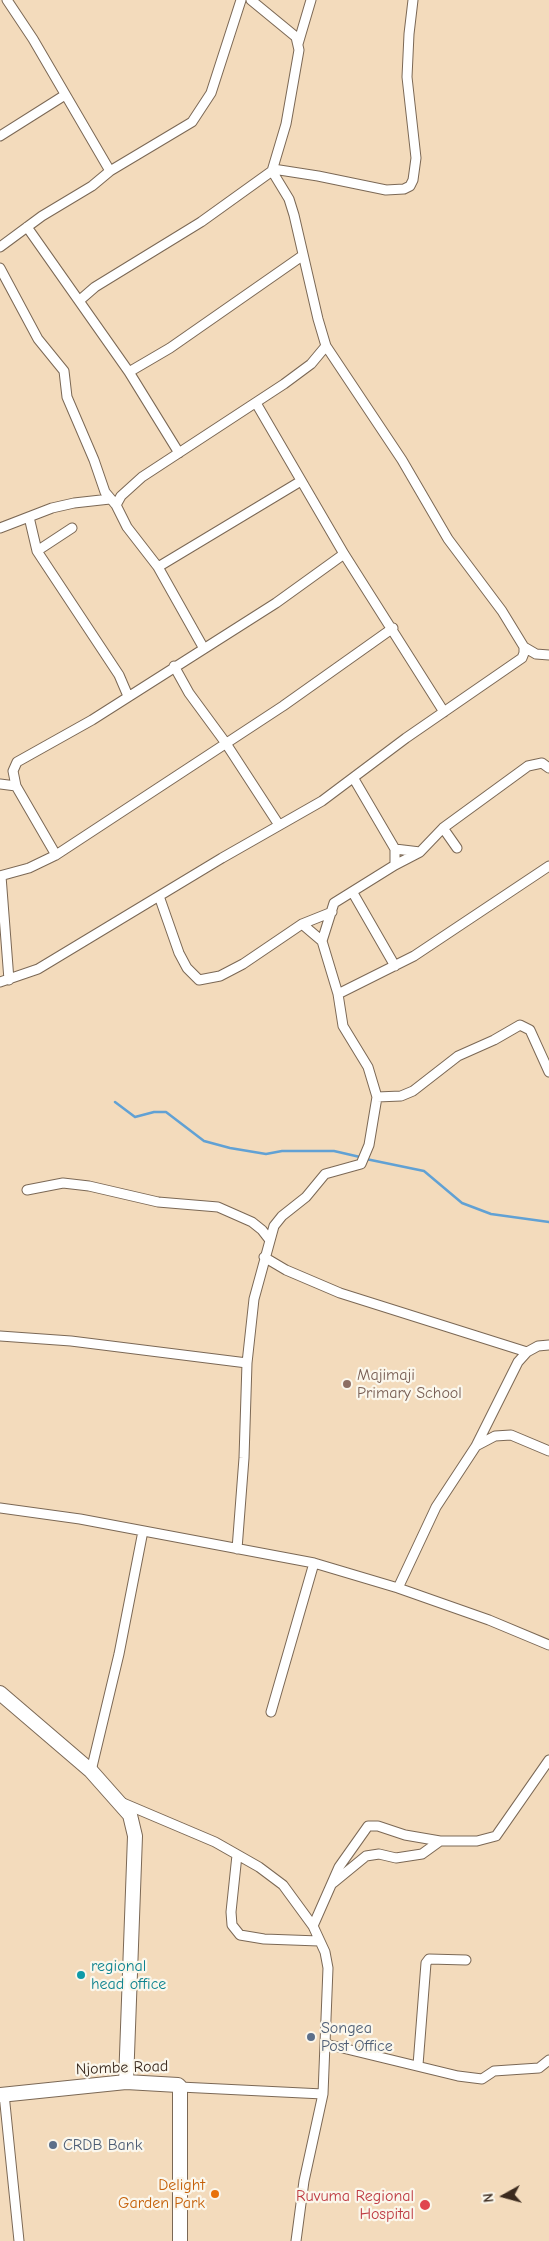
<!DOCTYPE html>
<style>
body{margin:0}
#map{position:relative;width:549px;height:2241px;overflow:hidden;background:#f3dbbc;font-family:"Comic Neue",sans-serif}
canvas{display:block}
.north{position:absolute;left:479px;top:2171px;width:50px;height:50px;-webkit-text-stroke:4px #fbf7ec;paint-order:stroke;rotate:263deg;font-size:14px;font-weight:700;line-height:20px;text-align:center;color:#3b2a1e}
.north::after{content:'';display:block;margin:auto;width:18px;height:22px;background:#3b2a1e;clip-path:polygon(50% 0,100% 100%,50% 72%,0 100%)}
</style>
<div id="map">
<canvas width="549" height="2241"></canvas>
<div class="north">N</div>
</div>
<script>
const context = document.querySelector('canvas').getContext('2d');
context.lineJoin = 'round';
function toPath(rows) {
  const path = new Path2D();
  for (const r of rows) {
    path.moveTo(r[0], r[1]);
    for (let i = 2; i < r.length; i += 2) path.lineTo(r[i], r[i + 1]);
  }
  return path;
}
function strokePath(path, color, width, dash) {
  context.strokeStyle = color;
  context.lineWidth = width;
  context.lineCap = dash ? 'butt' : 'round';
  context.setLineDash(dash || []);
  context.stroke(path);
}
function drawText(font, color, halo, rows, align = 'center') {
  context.font = font + ' "Comic Neue",sans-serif';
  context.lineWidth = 4.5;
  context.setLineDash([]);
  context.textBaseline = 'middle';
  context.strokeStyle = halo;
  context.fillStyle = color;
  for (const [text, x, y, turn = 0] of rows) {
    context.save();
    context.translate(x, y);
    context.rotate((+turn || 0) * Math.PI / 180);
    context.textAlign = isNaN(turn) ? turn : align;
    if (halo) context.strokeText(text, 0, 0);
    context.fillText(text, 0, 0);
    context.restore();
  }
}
strokePath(toPath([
 [115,1102,135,1117,154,1112,166,1112,204,1141,230,1148,266,1154,282,1151,334,1151,360,1157],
 [366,1159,424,1171,462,1203,491,1214,549,1222]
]), '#61a1d4', 2.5);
const minor = toPath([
 [7,0,33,39,110,171],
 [298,44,311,0],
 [0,136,65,95],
 [273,169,318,176,386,190,404,189,410,186,413,180,416,158,407,77,409,34,413,0],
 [27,227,129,372,179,453],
 [0,247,42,216,92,186,110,171,192,122,211,93,241,0],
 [0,268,38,339,64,371,67,397,94,460,105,492,116,505],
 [80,300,95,287,201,222,272,171,286,124,299,50,296,37,251,0],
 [129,372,170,348,302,256],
 [256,403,344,554,444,712],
 [29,517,37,551,119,675,128,696],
 [0,528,52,508,74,503,110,499],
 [37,551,72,528],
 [158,567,301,481],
 [203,647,158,567,127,527,116,505,121,496,142,477,284,384,311,364,326,346],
 [524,647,536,654,549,655],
 [174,666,189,693,225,742,279,825],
 [354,779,395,849,395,865,420,852,443,828,528,766,542,763,549,768],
 [0,784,16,786],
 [443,828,457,848],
 [395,849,420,852],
 [56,855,16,786,13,771,17,762,92,720,276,603,344,554],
 [0,876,29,868,56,855,283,706,393,628],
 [1,876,9,980],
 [353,893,395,966],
 [159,896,179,953,187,968,199,980,220,976,243,964,302,924,332,912],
 [302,924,322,941],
 [0,982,38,969,222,858,322,801,406,738,522,658,524,653,524,647,502,611,448,539,402,460,326,346,318,319,294,215,289,199,272,171],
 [338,994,414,956,549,866],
 [377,1097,401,1096,413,1091,458,1056,494,1040,520,1025,530,1030,549,1072],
 [27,1190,63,1183,89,1186,158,1202,218,1207,252,1222,262,1230,269,1239],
 [264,1257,286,1270,340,1293,527,1352],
 [0,1336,71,1341,247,1363,244,1458,237,1549],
 [247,1363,254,1299,274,1226,282,1216,306,1197,325,1174,361,1164,369,1145,377,1097,368,1067,343,1026,338,994,322,941,334,903,395,865],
 [476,1446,495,1436,511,1435,549,1451],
 [0,1508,80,1519,314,1563,398,1588,489,1620,549,1645],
 [398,1588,436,1507,476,1446,518,1362,527,1352,538,1346,549,1345],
 [271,1712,314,1563],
 [91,1771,119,1654,143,1531],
 [123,1803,215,1842,259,1867,283,1885,313,1926,325,1952,328,1968,323,2094,304,2181,296,2241],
 [237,1855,231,1912,232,1925,240,1935,264,1939,319,1941],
 [333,1883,366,1856,379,1854,396,1858,422,1854,440,1841],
 [313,1926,339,1867,368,1826,378,1826,405,1835,440,1841,477,1841,496,1836,549,1760],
 [326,2044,458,2076,482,2079,494,2071,539,2068,549,2060],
 [418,2065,426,1963,429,1959,466,1960],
 [180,2087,323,2094],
 [4,2094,19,2241]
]);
const trunk = toPath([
 [0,1693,91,1771,130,1815,135,1836,126,2082],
 [0,2095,126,2082,178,2085,180,2087,180,2241]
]);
strokePath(minor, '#7b6855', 11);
strokePath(trunk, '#7b6855', 16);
strokePath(minor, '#fff', 9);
strokePath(trunk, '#fff', 14);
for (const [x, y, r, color] of [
 [347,1384,5,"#8d6e63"],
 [81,1975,5,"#0f9aa8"],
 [311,2037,5,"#5c6f8a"],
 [53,2145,5,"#5c6f8a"],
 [215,2194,5,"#e8710a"],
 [425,2205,6,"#e0444e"]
]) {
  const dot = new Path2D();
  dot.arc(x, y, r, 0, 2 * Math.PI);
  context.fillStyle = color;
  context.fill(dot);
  strokePath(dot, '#fbf7ec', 2);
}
drawText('16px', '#785e54', '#fbf7ec', [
 ["Majimaji",357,1375],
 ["Primary School",357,1393]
], 'left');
drawText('16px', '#0d838f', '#fbf7ec', [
 ["regional",91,1966],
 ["head office",91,1984]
], 'left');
drawText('16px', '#4e5e75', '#fbf7ec', [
 ["Songea",321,2028],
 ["Post Office",321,2046],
 ["CRDB Bank",63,2145]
], 'left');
drawText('16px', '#3b2a1e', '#fbf7ec', [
 ["Njombe Road",122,2068,-2]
]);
drawText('16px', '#c56008', '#fbf7ec', [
 ["Delight",205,2185],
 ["Garden Park",205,2203]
], 'right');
drawText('16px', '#be3a42', '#fbf7ec', [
 ["Ruvuma Regional",414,2196],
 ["Hospital",414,2214]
], 'right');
</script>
